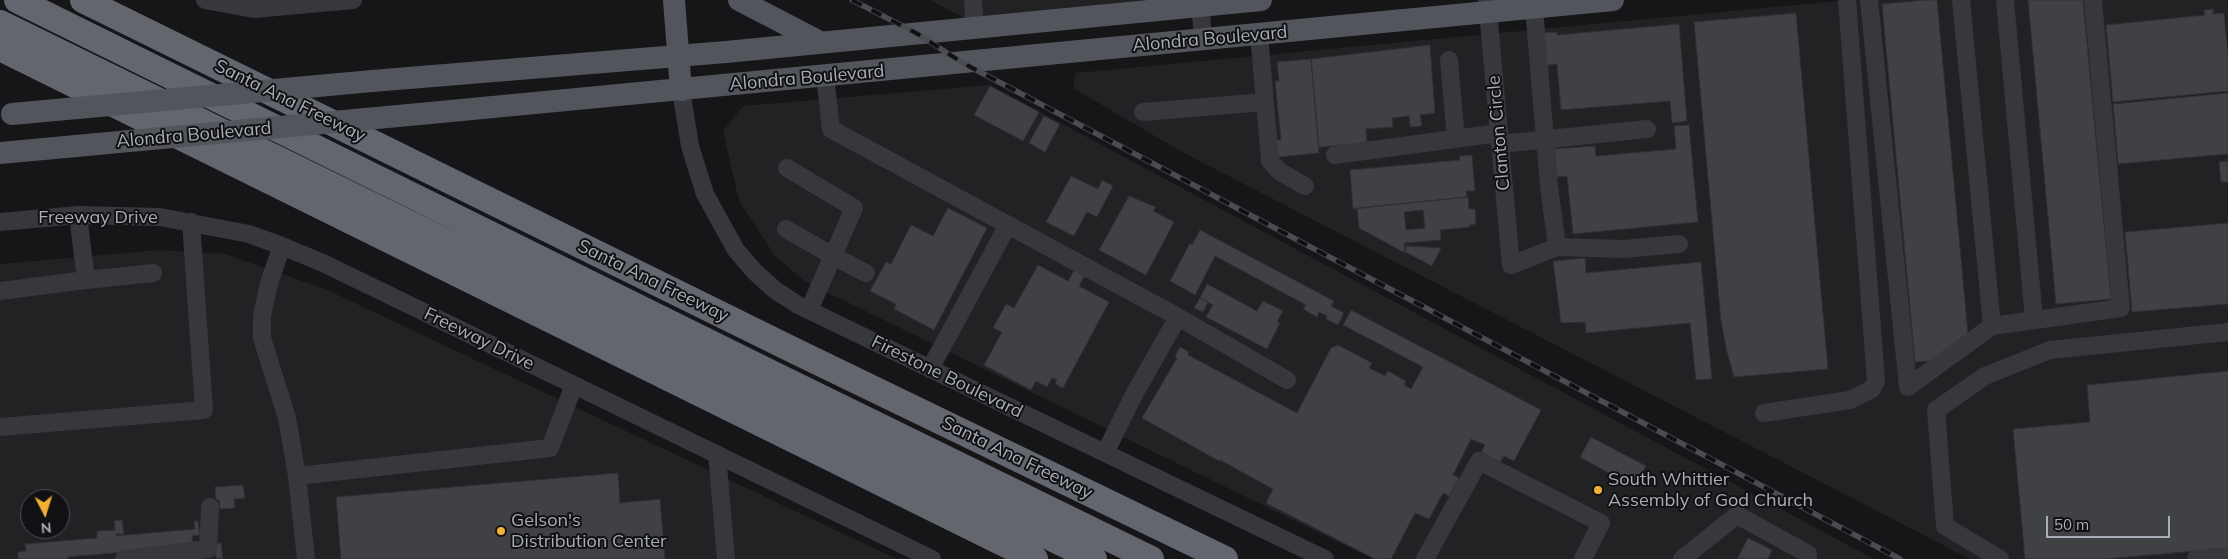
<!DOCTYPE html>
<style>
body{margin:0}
#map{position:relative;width:2228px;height:559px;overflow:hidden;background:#161618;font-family:Mulish,sans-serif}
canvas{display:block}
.north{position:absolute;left:20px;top:489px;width:50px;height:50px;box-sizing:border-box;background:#111113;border:1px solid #4d4f55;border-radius:50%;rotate:175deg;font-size:14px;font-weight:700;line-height:20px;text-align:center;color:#a8adb8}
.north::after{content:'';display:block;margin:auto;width:18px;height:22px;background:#f2b134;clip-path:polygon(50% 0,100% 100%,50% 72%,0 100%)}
.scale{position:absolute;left:2046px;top:516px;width:124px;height:22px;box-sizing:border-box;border:2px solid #a8adb8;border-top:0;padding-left:6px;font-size:15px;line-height:18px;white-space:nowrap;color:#a8adb8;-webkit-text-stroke:4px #111113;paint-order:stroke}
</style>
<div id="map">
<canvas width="2228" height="559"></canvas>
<div class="north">N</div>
<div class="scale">50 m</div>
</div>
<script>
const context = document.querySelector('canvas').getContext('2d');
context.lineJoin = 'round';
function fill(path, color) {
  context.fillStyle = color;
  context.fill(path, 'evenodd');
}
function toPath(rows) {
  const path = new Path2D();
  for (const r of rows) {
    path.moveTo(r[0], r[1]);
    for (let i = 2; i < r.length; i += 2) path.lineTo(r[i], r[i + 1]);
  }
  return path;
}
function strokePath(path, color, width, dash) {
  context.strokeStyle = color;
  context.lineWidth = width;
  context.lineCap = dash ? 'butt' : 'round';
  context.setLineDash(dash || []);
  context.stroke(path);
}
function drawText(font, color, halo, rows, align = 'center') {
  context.font = font + ' Mulish,sans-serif';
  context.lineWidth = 4;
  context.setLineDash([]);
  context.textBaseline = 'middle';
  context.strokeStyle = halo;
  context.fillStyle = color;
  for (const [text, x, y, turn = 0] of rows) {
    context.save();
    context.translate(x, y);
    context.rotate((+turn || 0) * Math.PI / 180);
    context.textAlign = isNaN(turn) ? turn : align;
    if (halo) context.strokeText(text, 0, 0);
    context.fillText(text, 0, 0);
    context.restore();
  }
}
fill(toPath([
 [930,0,1145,0,964,18],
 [1849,0,2228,0,2228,559,1970,559,1182,152,1073,88,1076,73],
 [990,85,1874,559,1373,559,806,282,775,256,739,201,723,131,743,106],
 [160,250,225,254,325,289,897,559,0,559,0,264],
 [30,499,60,499,60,529,30,529]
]), '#222225');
const building = toPath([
 [1925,0,1937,0,1968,334,1930,361,1915,362,1882,4,1925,0],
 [2028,0,2083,0,2111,299,2056,304,2028,0],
 [2213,9,2213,14,2224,13,2228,55,2228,91,2113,102,2106,25,2205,15,2204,10,2213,9],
 [1796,13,1828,369,1734,377,1727,352,1721,321,1694,22,1796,13],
 [1679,24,1687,121,1672,123,1670,101,1561,110,1557,64,1542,66,1540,33,1557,32,1557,35,1679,24],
 [1430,45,1435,113,1420,115,1422,126,1410,127,1409,116,1392,118,1393,127,1366,129,1367,143,1319,147,1311,59,1430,45],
 [1311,59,1319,153,1277,157,1275,140,1281,140,1275,81,1279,81,1277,62,1311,59],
 [990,86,1039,112,1023,141,974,115,990,86],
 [2228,93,2228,154,2118,164,2113,104,2228,93],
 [1044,116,1060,124,1045,152,1029,143,1044,116],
 [1689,125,1698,222,1573,234,1567,176,1557,177,1554,149,1595,146,1596,156,1676,149,1674,126,1689,125],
 [1472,155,1475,191,1466,191,1467,197,1353,209,1350,170,1460,160,1459,156,1472,155],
 [2228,161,2228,182,2221,182,2219,162,2228,161],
 [1071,176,1098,189,1102,180,1113,186,1097,217,1087,212,1074,236,1046,222,1071,176],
 [1129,196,1156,207,1153,211,1174,222,1146,275,1099,250,1129,196],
 [1468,197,1469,209,1475,209,1476,224,1470,225,1470,227,1440,230,1441,240,1404,243,1405,253,1359,228,1357,208,1468,197],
 [1423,210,1425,228,1406,230,1404,212,1423,210],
 [948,208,987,228,934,330,894,309,896,304,870,291,886,262,891,264,911,225,933,236,948,208],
 [2228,223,2228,304,2132,312,2125,232,2228,223],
 [1200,230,1334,301,1331,306,1344,313,1338,325,1326,319,1327,316,1319,312,1317,317,1303,309,1306,305,1215,256,1195,295,1170,281,1190,243,1192,245,1200,230],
 [1406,246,1441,248,1432,266,1405,252,1406,246],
 [1585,258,1586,273,1701,262,1712,379,1696,380,1690,323,1586,333,1585,322,1561,323,1553,261,1585,258],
 [1038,265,1068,281,1075,269,1085,275,1079,286,1109,302,1063,388,1055,384,1057,380,1052,378,1047,387,1036,381,1031,390,984,365,1002,332,993,328,1006,304,1014,308,1038,265],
 [1207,284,1257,311,1263,301,1283,311,1277,322,1280,323,1267,349,1206,317,1213,305,1200,298,1207,284],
 [1200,298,1208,302,1203,312,1194,308,1200,298],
 [1351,310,1541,410,1514,461,1504,456,1500,462,1481,452,1485,445,1471,439,1453,475,1459,478,1449,496,1443,493,1429,519,1415,513,1391,559,1375,559,1266,503,1273,489,1220,460,1219,461,1142,418,1177,358,1175,356,1180,347,1189,352,1188,355,1297,413,1331,348,1338,345,1372,363,1369,368,1385,376,1388,371,1406,381,1404,385,1411,389,1423,367,1343,325,1351,310],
 [2228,371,2228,548,2106,559,2025,559,2013,429,2090,422,2087,385,2228,371],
 [1591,437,1646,466,1634,487,1580,457,1591,437],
 [618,473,620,503,660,499,665,559,341,559,336,497,618,473],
 [243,485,245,498,234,499,235,508,220,509,219,500,216,500,215,487,243,485],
 [122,520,124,534,116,534,116,536,195,529,194,521,198,521,200,535,192,536,193,546,68,557,68,559,18,559,18,552,26,551,25,544,97,538,97,531,115,530,114,521,122,520],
 [1748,538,1772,550,1768,559,1737,559,1748,538],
 [215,543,221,543,223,559,216,559,215,543]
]);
fill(building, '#404145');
strokePath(building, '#303034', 1);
strokePath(toPath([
 [205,0,254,9,353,0],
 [973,0,975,28],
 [1200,0,1203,40],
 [1487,0,1511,265,1557,247,1624,249,1679,244],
 [1869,0,1908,387,1992,326,2121,308,2093,0],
 [1961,0,1992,326],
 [2005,0,2034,319],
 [1534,8,1549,186,1557,247],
 [1259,34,1270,161,1279,171,1305,186],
 [1449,60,1456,139],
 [825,76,831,129,1008,225],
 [681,90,690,146,705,194,736,250,754,271,775,290,798,305,1325,559],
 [1143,112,1265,102],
 [1500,144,1647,129],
 [1335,155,1499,133],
 [787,168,854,208,833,256,866,273],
 [78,215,86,280,153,273],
 [0,222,78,215,160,217,249,234,282,246,323,263,932,559],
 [786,229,833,256,809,310],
 [282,246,269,283,262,316,262,338,287,418,297,476,306,559],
 [0,291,86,280],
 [930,369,1008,225,1178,317,1287,380],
 [1764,413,1850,400,1872,389,1876,381,1847,0],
 [0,427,204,410,191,222],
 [1105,453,1137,389,1178,317],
 [717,454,726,559],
 [297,476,550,448,574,385],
 [124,559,208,549,210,507],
 [1425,559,1479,461,1601,523,1583,559],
 [1682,559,1737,515,1808,554,1808,559],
 [2000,559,1945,526,1936,410,1985,376,2050,350,2228,332],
 [2196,559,2228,556]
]), '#37383d', 18);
strokePath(toPath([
 [674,0,681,90],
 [739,0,820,42],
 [372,81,726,52,1261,0],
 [430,113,1613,0],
 [0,153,76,146]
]), '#53555c', 22);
strokePath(toPath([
 [17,0,779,377,1151,559],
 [83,0,795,351,1225,559],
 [0,23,1094,559],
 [0,48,1035,559]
]), '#63666e', 26);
const rail = toPath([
 [852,0,916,33,963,63,1900,559]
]);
strokePath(rail, '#4a4c52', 5.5);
strokePath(rail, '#111113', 4, [11]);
strokePath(toPath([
 [12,114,372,81],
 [76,146,430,113]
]), '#53555c', 22);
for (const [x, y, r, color] of [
 [1598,490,5,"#f2b134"],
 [501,531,5,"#f2b134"]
]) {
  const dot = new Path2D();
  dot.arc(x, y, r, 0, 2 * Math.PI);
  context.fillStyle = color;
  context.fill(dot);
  strokePath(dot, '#111113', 2);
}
drawText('18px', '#a8adb8', '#111113', [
 ["Alondra Boulevard",1210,39,-5],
 ["Alondra Boulevard",807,78,-5],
 ["Santa Ana Freeway",290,101,26],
 ["Clanton Circle",1499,133,-95],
 ["Alondra Boulevard",194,135,-5],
 ["Freeway Drive",98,218],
 ["Santa Ana Freeway",653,281,26],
 ["Freeway Drive",479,339,26],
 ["Firestone Boulevard",947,377,26],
 ["Santa Ana Freeway",1017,458,26]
]);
drawText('18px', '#a8adb8', '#111113', [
 ["South Whittier",1608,480],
 ["Assembly of God Church",1608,501],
 ["Gelson's",511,521],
 ["Distribution Center",511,542]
], 'left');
</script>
